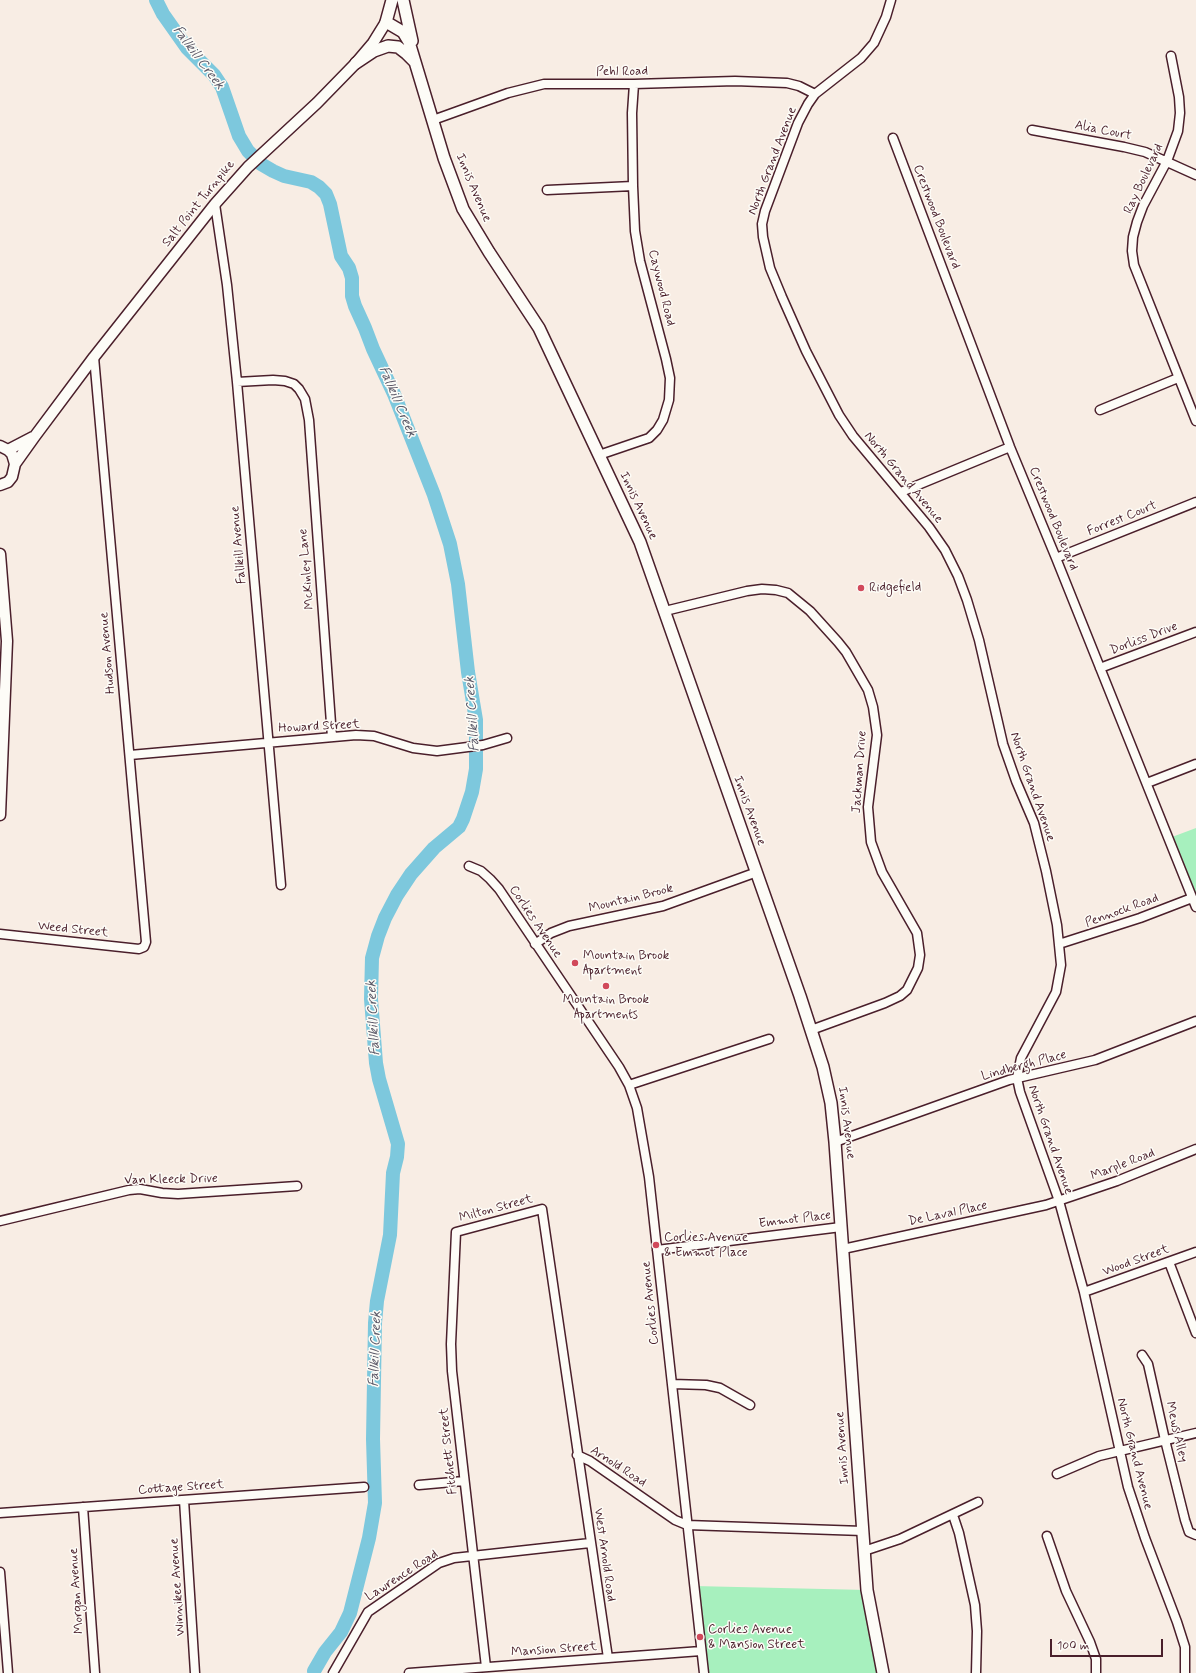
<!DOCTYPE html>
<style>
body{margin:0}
#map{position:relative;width:1196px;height:1673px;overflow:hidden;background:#f8ede4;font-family:Mynerve,sans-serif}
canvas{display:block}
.scale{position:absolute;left:1050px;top:1639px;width:113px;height:18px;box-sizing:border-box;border:2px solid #4a1f2b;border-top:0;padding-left:5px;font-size:12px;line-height:14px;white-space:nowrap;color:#4a1f2b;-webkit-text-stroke:3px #fdfcf7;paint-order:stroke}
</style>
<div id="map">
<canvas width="1196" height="1673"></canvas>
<div class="scale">100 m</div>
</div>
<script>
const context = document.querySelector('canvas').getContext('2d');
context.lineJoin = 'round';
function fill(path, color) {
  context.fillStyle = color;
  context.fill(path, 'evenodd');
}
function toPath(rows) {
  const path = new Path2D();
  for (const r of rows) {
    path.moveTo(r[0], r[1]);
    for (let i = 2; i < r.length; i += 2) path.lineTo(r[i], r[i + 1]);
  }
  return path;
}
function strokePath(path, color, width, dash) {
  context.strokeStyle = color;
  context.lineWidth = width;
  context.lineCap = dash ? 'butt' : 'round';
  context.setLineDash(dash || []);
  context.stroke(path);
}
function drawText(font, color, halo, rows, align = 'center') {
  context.font = font + ' Mynerve,sans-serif';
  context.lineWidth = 3;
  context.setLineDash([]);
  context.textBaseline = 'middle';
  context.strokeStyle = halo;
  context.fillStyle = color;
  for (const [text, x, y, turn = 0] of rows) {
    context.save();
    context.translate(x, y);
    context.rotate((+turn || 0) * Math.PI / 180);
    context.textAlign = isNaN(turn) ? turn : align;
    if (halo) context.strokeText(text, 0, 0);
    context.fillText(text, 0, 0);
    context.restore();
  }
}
fill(toPath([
 [1196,828,1196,902,1172,837],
 [694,1586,867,1590,883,1673,704,1673]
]), '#a7f0be');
strokePath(toPath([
 [156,0,163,14,187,48,214,75,222,87,239,136,248,151,261,164,273,171,284,176,311,182,319,187,326,194,330,204,341,256,349,268,352,278,352,296,355,306,365,328,373,349,394,394,434,495,450,544,458,584,468,672,476,720,476,769,472,792,463,819,459,827,434,848,411,874,397,895,385,918,378,936,372,958,371,999,376,1063,379,1079,398,1144,397,1157,393,1173,390,1235,377,1301,375,1323,373,1439,375,1503,369,1538,350,1613,341,1632,325,1652,314,1671]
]), '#7dc8dd', 14);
const minor = toPath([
 [891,0,886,17,874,43,861,58,815,94,808,104,798,123,765,211,762,224,763,237,770,268,782,297,806,351,839,415,853,436,929,527,945,550,958,576,967,600,979,640,1003,744,1016,781,1034,823,1046,871,1057,925,1061,965,1056,992,1021,1058,1017,1078,1020,1092,1059,1201,1084,1292,1128,1487,1145,1538,1177,1622,1185,1647,1185,1673],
 [1171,56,1179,97,1180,113,1178,131,1167,161,1143,206,1137,222,1133,237,1132,251,1134,265,1196,421],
 [433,120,508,93,544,84,634,84,735,81,787,83,799,86,815,94],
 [1032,130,1124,147,1145,152,1196,175],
 [893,138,1010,447,1056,558,1196,907],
 [547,190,633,186],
 [215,204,227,285,237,382,281,885],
 [237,382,273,380,285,381,294,384,299,389,305,399,309,420,332,737],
 [1100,410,1178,378],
 [599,455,649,438,657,430,663,420,669,400,670,378,666,359,640,261,635,231,633,186,632,113,634,84],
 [901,492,1010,447],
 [1056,558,1196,502],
 [665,611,747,591,762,589,776,590,788,593,810,611,838,642,846,652,868,690,873,707,877,735,868,807,871,842,882,872,917,933,920,955,918,968,907,990,900,996,885,1003,811,1030],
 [1100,668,1196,632],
 [130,755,356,735,374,736,413,748,437,751,483,745,507,738],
 [1147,783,1196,764],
 [469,866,481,871,490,879,499,889,619,1067,629,1085,637,1108,649,1177,704,1673],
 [0,934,139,949,144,947,146,942,94,357],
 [535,944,551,933,569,926,663,906,757,872],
 [1059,944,1140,918,1192,898],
 [629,1085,769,1039],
 [835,1142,1009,1080,1095,1060,1196,1021],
 [0,1221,129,1190,140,1189,162,1193,178,1194,297,1186],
 [843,1249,1046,1205,1117,1181,1196,1149],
 [657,1250,841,1227],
 [1169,1262,1196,1333],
 [1084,1292,1196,1252],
 [1142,1355,1148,1364,1165,1440,1185,1520,1189,1532,1196,1535],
 [672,1384,706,1385,720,1388,750,1405],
 [577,1455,590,1461,675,1520,687,1525,863,1531],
 [1057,1474,1099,1456,1196,1433],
 [419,1485,464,1481],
 [184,1500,195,1673],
 [83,1507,95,1673],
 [0,1513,364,1487],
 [953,1515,959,1533,975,1605,977,1631,976,1673],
 [1047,1536,1066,1591,1090,1642,1096,1659,1096,1673],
 [864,1551,900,1539,978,1502],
 [0,1572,8,1673],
 [486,1667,452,1371,451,1344,456,1232,542,1209,608,1658],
 [333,1673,368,1612,439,1563,454,1558,590,1543],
 [409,1673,701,1651]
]);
const tertiary = toPath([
 [0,446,8,450,12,454,15,464,12,477,8,482,0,485],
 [8,450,33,437],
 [15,464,35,436,94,357,215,204,248,167,317,103,356,63,373,43,386,22],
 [0,554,7,641,0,815]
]);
const secondary = toPath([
 [392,0,386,22,403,32,409,42,444,158,463,209,489,252,539,328,640,542,800,996,823,1067,831,1103,835,1142,867,1590,883,1673],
 [403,0,412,41],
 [356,63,374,51,388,46,398,47,407,54,414,61]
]);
strokePath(minor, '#4a1f2b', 11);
strokePath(tertiary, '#4a1f2b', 13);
strokePath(secondary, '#4a1f2b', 14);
strokePath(minor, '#fdfcf7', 8);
strokePath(tertiary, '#fdfcf7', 10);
strokePath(secondary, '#fdfcf7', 11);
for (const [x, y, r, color] of [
 [861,588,4,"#d1495b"],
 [575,963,4,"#d1495b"],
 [606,986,4,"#d1495b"],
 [656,1245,4,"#d1495b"],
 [700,1637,4,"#d1495b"]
]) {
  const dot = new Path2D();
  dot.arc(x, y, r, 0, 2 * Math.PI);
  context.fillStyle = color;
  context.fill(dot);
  strokePath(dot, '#fdfcf7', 1.5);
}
drawText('13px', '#4a1f2b', '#fdfcf7', [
 ["Pehl Road",622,72],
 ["Alia Court",1103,131,11],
 ["North Grand Avenue",773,161,-69],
 ["Ray Boulevard",1144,179,-65],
 ["Innis Avenue",473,188,67],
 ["Salt Point Turnpike",199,204,-51],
 ["Crestwood Boulevard",936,217,69],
 ["Caywood Road",661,288,76],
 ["North Grand Avenue",903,478,50],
 ["Innis Avenue",638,506,65],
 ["Crestwood Boulevard",1053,519,68],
 ["Forrest Court",1122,519,-22],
 ["Fallkill Avenue",239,545,-95],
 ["McKinley Lane",307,569,-95],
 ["Dorliss Drive",1144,639,-21],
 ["Hudson Avenue",108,653,-95],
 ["Howard Street",319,727,-3],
 ["Jackman Drive",860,772,-86],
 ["North Grand Avenue",1032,787,71],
 ["Innis Avenue",749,811,70],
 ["Mountain Brook",631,899,-14],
 ["Pennock Road",1122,911,-20],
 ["Corlies Avenue",535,922,56],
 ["Weed Street",73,930,6],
 ["Lindbergh Place",1024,1066,-15],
 ["Innis Avenue",846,1123,83],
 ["North Grand Avenue",1050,1140,71],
 ["Marple Road",1123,1165,-21],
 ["Van Kleeck Drive",171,1180,-1],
 ["Milton Street",496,1209,-15],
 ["De Laval Place",948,1214,-12],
 ["Emmot Place",795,1220,-7],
 ["Wood Street",1136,1261,-20],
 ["Corlies Avenue",651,1303,-96],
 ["Mews Alley",1176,1432,77],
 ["Innis Avenue",843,1448,-94],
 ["Fitchett Street",449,1451,-96],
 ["North Grand Avenue",1134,1454,76],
 ["Arnold Road",618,1467,33],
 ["Cottage Street",181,1488,-4],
 ["West Arnold Road",604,1555,82],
 ["Lawrence Road",402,1576,-33],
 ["Winnikee Avenue",178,1587,-94],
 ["Morgan Avenue",77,1591,-94],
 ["Mansion Street",554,1650,-4]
]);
drawText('13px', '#4a1f2b', '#fdfcf7', [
 ["Ridgefield",869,588],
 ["Mountain Brook",583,956],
 ["Apartment",583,971],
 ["Mountain Brook",606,1000,"center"],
 ["Apartments",606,1015,"center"],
 ["Corlies Avenue",664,1238],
 ["& Emmot Place",664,1253],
 ["Corlies Avenue",708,1630],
 ["& Mansion Street",708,1645]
], 'left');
drawText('italic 14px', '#5c5a69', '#fdfcf7', [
 ["Fallkill Creek",198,58,53],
 ["Fallkill Creek",397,402,67],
 ["Fallkill Creek",473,714,-94],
 ["Fallkill Creek",374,1018,-93],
 ["Fallkill Creek",376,1349,-88]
]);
</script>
